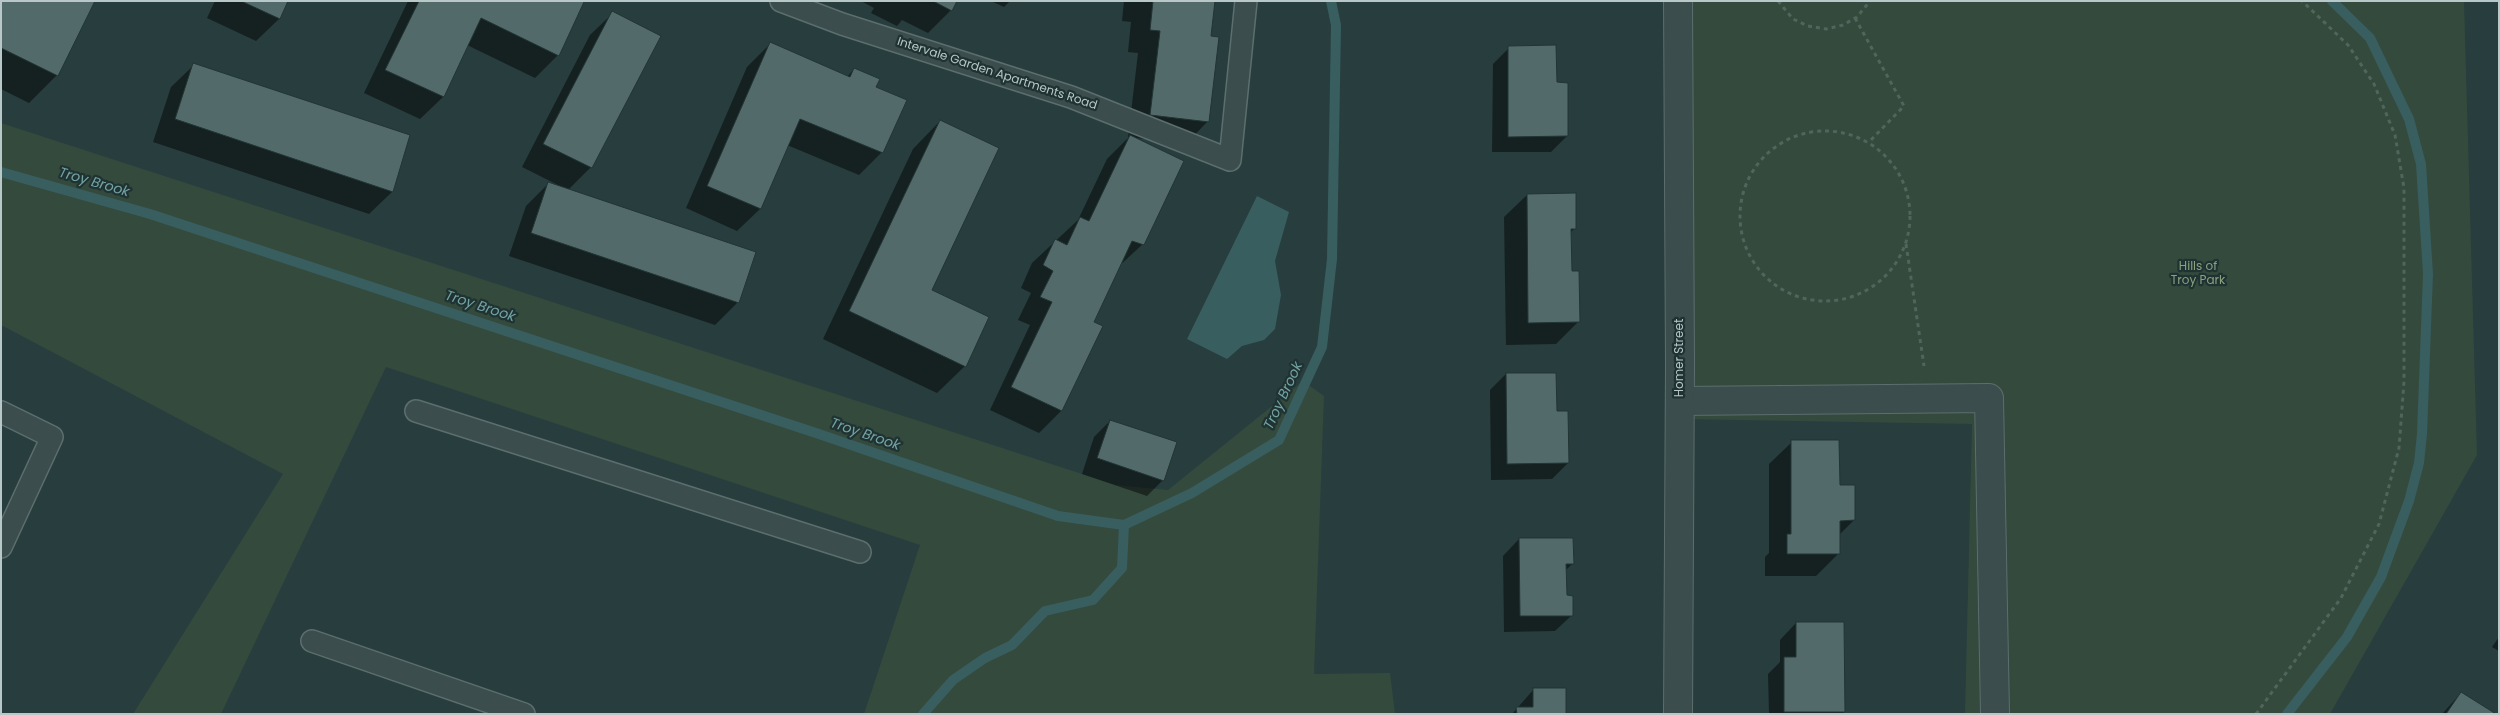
<!DOCTYPE html>
<style>
body{margin:0}
#map{position:relative;width:2500px;height:715px;overflow:hidden;background:#283d3e;font-family:Poppins,sans-serif}
canvas{display:block}
.frame{position:absolute;inset:0;border:2px solid #b8c8c9;pointer-events:none}
</style>
<div id="map">
<canvas width="2500" height="715"></canvas>
<div class="frame"></div>
</div>
<script>
const context = document.querySelector('canvas').getContext('2d');
context.lineJoin = 'round';
function fill(path, color) {
  context.fillStyle = color;
  context.fill(path, 'evenodd');
}
function toPath(rows) {
  const path = new Path2D();
  for (const r of rows) {
    if (r.length === 3) {
      path.moveTo(r[0] + r[2], r[1]);
      path.arc(r[0], r[1], r[2], 0, 2 * Math.PI);
      continue;
    }
    path.moveTo(r[0], r[1]);
    for (let i = 2; i < r.length; i += 2) path.lineTo(r[i], r[i + 1]);
  }
  return path;
}
function strokePath(path, color, width, dash) {
  context.strokeStyle = color;
  context.lineWidth = width;
  context.lineCap = dash ? 'butt' : 'round';
  context.setLineDash(dash || []);
  context.stroke(path);
}
function drawText(font, color, halo, rows, align = 'center') {
  context.font = font + ' Poppins,sans-serif';
  context.lineWidth = 4.5;
  context.setLineDash([]);
  context.textBaseline = 'middle';
  context.strokeStyle = halo;
  context.fillStyle = color;
  for (const [text, x, y, turn = 0] of rows) {
    context.save();
    context.translate(x, y);
    context.rotate((+turn || 0) * Math.PI / 180);
    context.textAlign = isNaN(turn) ? turn : align;
    if (halo) context.strokeText(text, 0, 0);
    context.fillText(text, 0, 0);
    context.restore();
  }
}
fill(toPath([
 [1678,1,2464,1,2477,455,2330,714,1965,714,1972,424,1677,419],
 [1,123,1116,485,1168,490,1303,381,1324,396,1314,674,1390,673,1395,714,864,714,920,545,386,367,221,714,133,714,283,474,1,325]
]), '#344a3d');
fill(toPath([
 [1257,196,1289,212,1275,261,1281,295,1275,329,1264,340,1242,346,1227,359,1187,339]
]), '#395e5f');
fill(toPath([
 [1,1,57,75,29,103,1,89],
 [215,1,287,1,279,19,256,41,207,18],
 [408,1,579,1,558,55,535,78,467,45,443,97,420,119,364,93],
 [861,1,955,1,951,10,928,33,902,20,897,26,871,13,874,8],
 [991,1,1010,1,1004,7],
 [1124,1,1214,1,1210,37,1208,121,1186,144,1136,138,1143,244,1119,266,1092,322,1101,327,1061,411,1039,433,990,410,1030,325,1018,320,1031,293,1021,288,1032,263,1078,220,1107,159,1128,138,1138,53,1128,52,1131,22,1122,21],
 [613,13,591,167,568,190,738,302,715,325,509,256,526,206,549,183,558,185,522,167,590,35],
 [770,44,847,77,854,69,882,152,859,175,787,145,760,209,737,231,686,208,747,67],
 [1509,48,1555,84,1567,136,1551,152,1492,152,1493,64],
 [194,65,392,192,369,214,153,142,171,87],
 [940,121,930,291,965,366,937,393,823,339,913,149],
 [1527,195,1575,228,1570,233,1571,272,1579,321,1556,344,1506,345,1504,217],
 [1506,374,1556,413,1568,463,1552,479,1491,480,1490,390],
 [1110,421,1163,480,1147,496,1082,474,1094,437],
 [1792,442,1838,486,1854,520,1839,535,1839,553,1816,576,1765,576,1765,557,1769,553,1769,464],
 [1519,539,1572,564,1565,571,1566,597,1572,615,1555,631,1504,632,1503,556],
 [1796,623,1844,712,1842,714,1769,714,1768,674,1780,662,1780,640],
 [2499,637,2499,651,2492,647],
 [1534,689,1565,714,1512,714],
 [2461,693,2494,714,2442,714]
]), '#0007');
strokePath(toPath([
 [1,172,150,214,819,434,1058,516,1124,525,1192,493,1279,440,1322,347,1332,259,1336,25,1331,1],
 [923,714,953,680,985,658,1012,645,1045,611,1093,600,1122,568,1124,525],
 [2287,714,2347,637,2381,577,2409,501,2419,463,2422,434,2428,274,2421,164,2409,119,2370,38,2332,1]
]), '#395e5f', 10);
const building = toPath([
 [1,1,95,1,58,76,1,48,1,1],
 [241,1,288,1,280,19,241,1],
 [419,1,582,1,584,2,559,56,481,18,444,97,385,70,419,1],
 [933,1,957,1,952,11,933,1],
 [1153,1,1215,1,1211,36,1219,37,1209,122,1150,115,1160,31,1150,30,1153,1],
 [612,11,661,36,592,168,543,144,612,11],
 [770,42,850,77,854,68,880,79,876,87,907,100,883,153,800,119,761,209,707,186,770,42],
 [1556,45,1557,82,1568,83,1568,136,1508,137,1508,46,1556,45],
 [193,63,410,135,393,192,175,119,193,63],
 [940,120,999,148,932,290,989,317,966,367,849,311,940,120],
 [1130,135,1184,161,1144,245,1132,241,1094,322,1103,326,1062,411,1011,387,1052,302,1040,297,1053,271,1043,265,1055,239,1067,245,1080,217,1089,221,1130,135],
 [548,182,756,252,739,303,531,233,548,182],
 [1576,193,1576,229,1571,229,1572,271,1579,271,1580,322,1528,323,1527,194,1576,193],
 [1506,373,1556,373,1557,411,1568,411,1569,463,1507,464,1506,373],
 [1110,420,1177,442,1164,481,1097,458,1110,420],
 [1791,440,1839,440,1840,485,1855,485,1855,520,1840,521,1840,554,1787,554,1787,534,1791,534,1791,440],
 [1519,538,1573,538,1574,564,1566,564,1567,595,1573,596,1573,616,1520,616,1519,538],
 [1796,622,1844,622,1845,712,1784,712,1784,657,1796,657,1796,622],
 [1533,688,1566,688,1566,714,1517,714,1516,707,1533,707,1533,688],
 [2461,692,2496,714,2446,714,2461,692]
]);
fill(building, '#536a6b');
strokePath(building, '#223535', 1);
const service = toPath([
 [781,1,842,24,1071,97,1230,160,1246,1],
 [416,411,860,552],
 [1,412,52,437,1,547],
 [312,641,524,714]
]);
const pedestrian = toPath([
 [1680,401,1989,398,1995,714]
]);
const minor = toPath([
 [1678,714,1680,365,1678,1]
]);
strokePath(service, '#5c6e6e', 24);
strokePath(pedestrian, '#5c6e6e', 30);
strokePath(minor, '#5c6e6e', 30);
strokePath(toPath([
 [1778,1,1793,19,1808,26,1826,29,1843,25,1857,17,1870,1],
 [1855,18,1904,106,1869,142],
 [1825,216,85],
 [1906,244,1924,366],
 [2256,714,2341,598,2379,524,2399,448,2404,382,2404,188,2395,135,2374,84,2348,45,2302,1]
]), '#51655c', 3, [4, 4]);
strokePath(service, '#3c4d4e', 21);
strokePath(pedestrian, '#3c4d4e', 28);
strokePath(minor, '#3c4d4e', 28);
drawText('12px', '#b8c8c9', '#203333', [
 ["Intervale Garden Apartments Road",997,74,18],
 ["Homer Street",1680,358,-90]
]);
drawText('12px', '#8ba17f', '#203333', [
 ["Hills of",2198,267],
 ["Troy Park",2198,281]
]);
drawText('italic 14px', '#74a3a4', '#203333', [
 ["Troy Brook",94,183,16],
 ["Troy Brook",480,307,18],
 ["Troy Brook",1284,396,-65],
 ["Troy Brook",865,435,19]
]);
</script>
